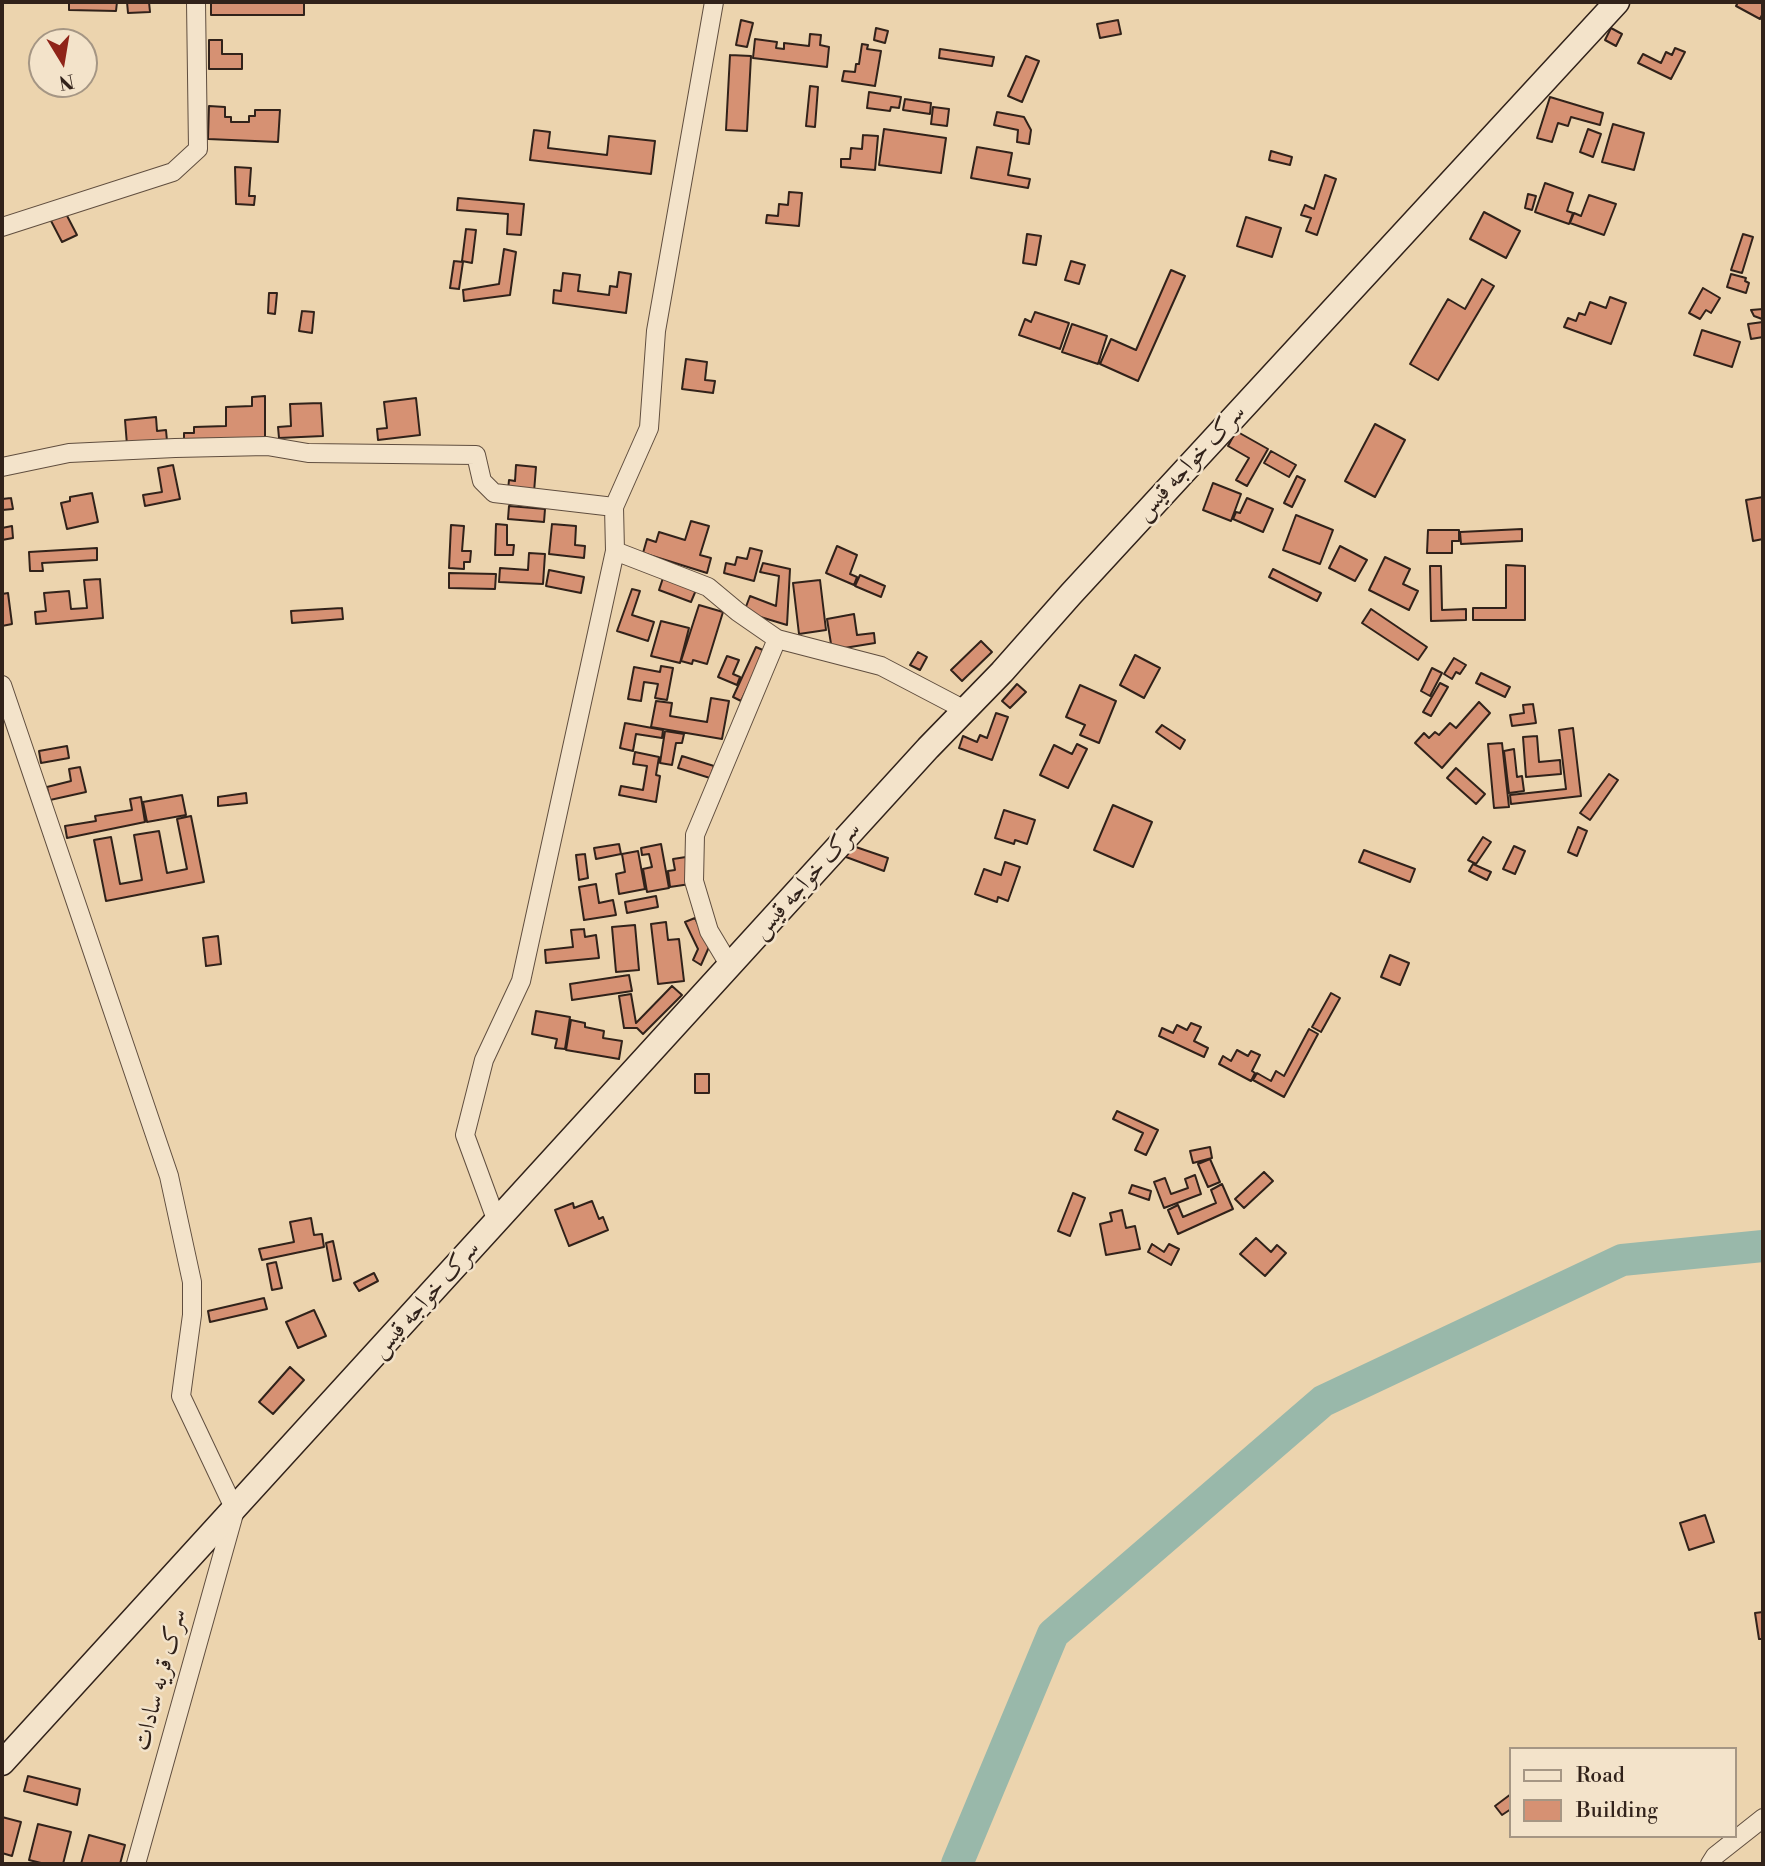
<!DOCTYPE html>
<meta charset="utf-8">
<style>
body{margin:0}
#map{position:relative;width:1765px;height:1866px;overflow:hidden;background:#ecd4ae;font-family:"Libre Bodoni",serif}
canvas{display:block}
.frame{position:absolute;inset:0;border:4px solid #31221a;pointer-events:none}
.legend{position:absolute;left:1509px;top:1747px;width:228px;height:91px;box-sizing:border-box;background:#f3e3ca;border:2px solid #a59684;margin:0;padding:9px 12px;list-style:none;font-size:21px;color:#31221a}
.legend li{display:flex;align-items:center;gap:14px;height:35px}
.legend b{width:35px;border:2px solid #a59684}
.north{position:absolute;left:28px;top:28px;width:70px;height:70px;box-sizing:border-box;background:#f3e3ca;border:2px solid #a59684;border-radius:50%;rotate:169deg;font-size:19px;font-weight:700;line-height:28px;text-align:center;color:#31221a}
.north::after{content:'';display:block;margin:auto;width:24px;height:32px;background:#8f2418;clip-path:polygon(50% 0,100% 100%,50% 72%,0 100%)}
</style>
<div id="map">
<canvas width="1765" height="1866"></canvas>
<div class="frame"></div>
<ul class="legend">
<li><b style="height:9px;background:#f3e3ca"></b>Road</li>
<li><b style="height:19px;background:#d69173"></b>Building</li>
</ul>
<div class="north">N</div>
</div>
<script>
const context = document.querySelector('canvas').getContext('2d');
context.lineJoin = 'round';
function toPath(rows) {
  const path = new Path2D();
  for (const r of rows) {
    path.moveTo(r[0], r[1]);
    for (let i = 2; i < r.length; i += 2) path.lineTo(r[i], r[i + 1]);
  }
  return path;
}
function strokePath(path, color, width, dash) {
  context.strokeStyle = color;
  context.lineWidth = width;
  context.lineCap = dash ? 'butt' : 'round';
  context.setLineDash(dash || []);
  context.stroke(path);
}
function fill(path, color) {
  context.fillStyle = color;
  context.fill(path, 'evenodd');
}
function drawText(font, color, halo, rows, align = 'center') {
  context.font = font + ' "Libre Bodoni",Amiri,serif';
  context.lineWidth = 5;
  context.setLineDash([]);
  context.textBaseline = 'middle';
  context.strokeStyle = halo;
  context.fillStyle = color;
  for (const [text, x, y, turn = 0] of rows) {
    context.save();
    context.translate(x, y);
    context.rotate((+turn || 0) * Math.PI / 180);
    context.textAlign = isNaN(turn) ? turn : align;
    if (halo) context.strokeText(text, 0, 0);
    context.fillText(text, 0, 0);
    context.restore();
  }
}
strokePath(toPath([
 [957,1864,1053,1634,1323,1401,1622,1260,1763,1246]
]), '#99b8aa', 32);
const building = toPath([
 [69,2,117,2,116,11,69,10,69,2],
 [127,2,149,2,150,12,128,13,127,2],
 [211,2,304,2,304,15,211,15,211,2],
 [1738,2,1763,2,1763,13,1760,19,1736,6,1738,2],
 [741,20,753,23,747,47,736,45,741,20],
 [1118,20,1121,34,1100,38,1097,24,1118,20],
 [876,28,888,31,885,43,874,40,876,28],
 [1611,28,1622,34,1616,46,1605,40,1611,28],
 [810,34,821,35,820,45,829,47,827,67,753,58,755,39,777,42,776,48,784,49,784,43,809,46,810,34],
 [209,40,222,40,222,54,242,54,242,69,209,69,209,40],
 [862,44,868,45,867,49,881,51,875,86,842,81,844,71,855,72,856,64,859,64,862,44],
 [1675,48,1685,52,1671,79,1638,63,1643,54,1661,63,1666,52,1672,55,1675,48],
 [940,49,994,57,992,66,939,58,940,49],
 [730,55,751,56,747,131,726,130,730,55],
 [1026,56,1039,61,1022,102,1008,96,1026,56],
 [810,86,818,87,815,127,806,126,810,86],
 [869,92,901,97,899,108,891,107,890,111,867,108,869,92],
 [1550,97,1603,113,1600,125,1571,117,1568,126,1558,123,1552,142,1537,138,1550,97],
 [905,99,931,103,930,114,903,110,905,99],
 [209,106,225,107,225,117,231,117,231,122,249,122,249,116,255,116,255,110,280,110,278,142,208,139,209,106],
 [933,107,949,109,947,126,931,124,933,107],
 [997,112,1024,117,1031,130,1029,144,1017,142,1018,130,994,125,997,112],
 [1613,124,1644,133,1634,170,1602,162,1613,124],
 [884,129,946,138,941,173,879,165,884,129],
 [1588,129,1601,134,1593,157,1580,152,1588,129],
 [534,130,550,132,548,148,607,155,609,136,655,141,651,174,530,160,534,130],
 [863,135,878,136,875,170,841,167,841,159,850,159,851,148,862,149,863,135],
 [977,147,1012,153,1008,175,1030,179,1028,188,971,178,977,147],
 [1271,151,1292,157,1290,165,1269,160,1271,151],
 [235,167,251,168,249,196,255,196,254,205,236,204,235,167],
 [1325,175,1336,179,1317,235,1306,231,1311,218,1301,215,1305,205,1314,209,1325,175],
 [1545,183,1573,193,1567,211,1573,213,1569,224,1535,212,1545,183],
 [789,192,802,193,799,226,766,223,767,215,778,216,779,204,788,205,789,192],
 [1528,194,1536,196,1532,210,1525,208,1528,194],
 [1589,195,1616,204,1604,235,1570,223,1574,213,1581,216,1589,195],
 [458,198,524,204,521,235,507,234,508,214,457,210,458,198],
 [64,210,77,235,62,242,49,217,64,210],
 [1484,212,1520,231,1506,258,1470,239,1484,212],
 [1246,217,1281,228,1272,257,1237,246,1246,217],
 [466,229,476,230,472,263,462,261,466,229],
 [1027,234,1041,236,1036,265,1023,263,1027,234],
 [1743,234,1753,237,1742,273,1731,270,1743,234],
 [504,249,516,252,510,295,464,301,463,290,499,284,504,249],
 [454,261,463,262,459,289,450,288,454,261],
 [1071,261,1085,265,1079,284,1065,280,1071,261],
 [1171,270,1185,276,1138,381,1100,364,1111,339,1136,350,1171,270],
 [619,272,631,274,626,313,553,303,554,290,561,291,563,273,580,275,578,291,609,295,610,286,617,287,619,272],
 [1731,274,1746,278,1745,281,1749,283,1746,293,1727,287,1731,274],
 [1482,279,1494,286,1438,380,1410,364,1448,299,1465,309,1482,279],
 [1703,288,1720,298,1711,313,1706,310,1700,319,1689,313,1703,288],
 [269,293,277,293,275,314,268,313,269,293],
 [1610,297,1626,303,1611,344,1564,327,1568,318,1576,321,1579,313,1585,315,1590,302,1606,308,1610,297],
 [1763,309,1762,319,1754,316,1751,310,1763,309],
 [302,311,314,312,312,333,299,331,302,311],
 [1035,312,1069,323,1060,349,1019,335,1025,319,1031,322,1035,312],
 [1763,322,1763,337,1751,339,1748,324,1763,322],
 [1072,324,1107,336,1098,364,1062,352,1072,324],
 [1702,330,1740,342,1732,367,1694,355,1702,330],
 [686,359,707,362,705,380,715,381,713,393,682,389,686,359],
 [265,396,265,440,184,441,184,433,194,433,194,427,226,426,226,407,252,406,252,397,265,396],
 [416,398,420,435,378,440,377,429,387,428,384,402,416,398],
 [321,403,323,436,279,438,278,427,291,426,290,404,321,403],
 [156,417,157,431,166,430,167,441,127,445,125,420,156,417],
 [1375,424,1405,440,1375,497,1345,481,1375,424],
 [1236,431,1268,449,1247,486,1236,480,1249,458,1228,446,1236,431],
 [1271,451,1296,465,1289,477,1264,463,1271,451],
 [173,465,180,499,145,506,143,495,162,492,158,468,173,465],
 [516,465,536,467,534,492,508,490,509,480,515,481,516,465],
 [1297,476,1305,480,1292,507,1284,503,1297,476],
 [1213,483,1241,494,1231,521,1203,510,1213,483],
 [92,493,98,522,67,529,61,503,70,501,70,497,92,493],
 [1763,497,1763,539,1753,541,1746,500,1763,497],
 [11,498,13,509,2,510,2,499,11,498],
 [1247,498,1273,509,1263,532,1233,519,1236,512,1240,513,1247,498],
 [509,506,545,509,544,522,508,519,509,506],
 [1296,515,1333,530,1320,564,1283,550,1296,515],
 [691,521,709,526,700,555,711,558,707,573,643,553,647,539,656,542,659,532,685,540,691,521],
 [496,524,507,525,507,545,514,545,513,555,495,555,496,524],
 [552,524,576,526,575,545,585,546,584,558,549,554,552,524],
 [451,525,464,526,462,551,471,551,470,562,464,562,464,569,449,568,451,525],
 [12,526,13,538,2,540,2,528,12,526],
 [1522,529,1522,541,1461,544,1460,532,1522,529],
 [1428,530,1459,530,1459,541,1452,541,1452,553,1427,553,1428,530],
 [837,546,857,555,850,574,857,577,854,585,826,573,837,546],
 [1340,546,1367,560,1355,581,1329,568,1340,546],
 [97,548,97,560,42,563,43,571,30,571,29,552,97,548],
 [750,548,762,551,754,581,724,573,726,563,735,565,737,557,747,559,750,548],
 [529,553,545,554,543,584,499,582,500,568,528,570,529,553],
 [1385,557,1410,569,1403,584,1418,591,1409,610,1369,590,1385,557],
 [763,563,790,569,787,625,744,612,750,596,776,606,779,576,760,572,763,563],
 [1506,565,1525,566,1525,620,1473,620,1473,608,1506,608,1506,565],
 [1430,566,1441,566,1442,610,1466,609,1466,620,1431,621,1430,566],
 [1273,569,1321,593,1317,601,1269,577,1273,569],
 [549,570,584,577,581,593,546,586,549,570],
 [449,573,496,574,495,589,449,588,449,573],
 [860,575,885,586,881,597,855,586,860,575],
 [663,578,696,590,691,602,659,590,663,578],
 [100,579,103,618,36,624,35,612,46,611,44,593,69,591,71,609,87,608,84,580,100,579],
 [820,580,826,630,799,634,793,583,820,580],
 [632,589,640,591,632,615,654,622,648,641,617,631,632,589],
 [8,593,12,624,2,626,2,594,8,593],
 [699,605,723,612,707,664,693,660,692,664,681,661,699,605],
 [342,608,343,619,292,623,291,611,342,608],
 [1371,609,1427,647,1418,660,1362,623,1371,609],
 [854,614,857,635,874,633,875,643,832,650,827,619,854,614],
 [661,621,689,628,680,663,651,656,661,621],
 [981,641,992,652,962,681,951,670,981,641],
 [756,647,765,651,741,701,733,697,756,647],
 [918,652,927,657,920,670,910,665,918,652],
 [1135,655,1160,668,1144,698,1120,685,1135,655],
 [727,656,739,660,733,674,740,677,737,685,718,677,727,656],
 [1454,658,1466,665,1460,674,1456,672,1452,679,1444,674,1454,658],
 [661,666,673,668,667,700,655,698,658,684,644,682,641,701,628,699,634,667,660,672,661,666],
 [1432,668,1442,673,1430,696,1421,691,1432,668],
 [1481,673,1510,687,1505,697,1476,683,1481,673],
 [1440,683,1448,687,1431,716,1423,712,1440,683],
 [1017,684,1026,692,1010,708,1002,701,1017,684],
 [1080,685,1116,701,1099,743,1080,735,1085,725,1066,717,1080,685],
 [711,698,729,701,722,739,651,727,656,701,672,703,670,716,707,722,711,698],
 [1479,702,1490,713,1442,768,1415,743,1424,733,1429,738,1435,732,1439,735,1450,723,1456,728,1479,702],
 [1533,704,1536,723,1512,726,1510,715,1524,713,1523,705,1533,704],
 [996,713,1008,717,992,760,959,748,963,736,977,742,980,735,987,738,996,713],
 [625,723,663,730,662,738,636,734,633,751,620,748,625,723],
 [1162,725,1185,740,1180,749,1156,732,1162,725],
 [1573,728,1581,796,1511,804,1510,795,1566,789,1559,730,1573,728],
 [665,731,684,734,682,743,676,743,672,765,660,763,665,731],
 [1537,736,1539,762,1560,760,1561,774,1526,777,1523,737,1537,736],
 [1502,743,1509,807,1494,808,1488,744,1502,743],
 [1077,744,1087,749,1068,788,1040,775,1054,745,1072,754,1077,744],
 [67,746,69,758,41,763,39,751,67,746],
 [1514,749,1517,777,1522,776,1524,791,1509,793,1504,751,1514,749],
 [635,752,659,757,656,775,660,776,656,802,619,795,621,786,643,790,647,766,633,764,635,752],
 [682,756,714,766,710,778,678,768,682,756],
 [80,767,86,792,50,800,47,787,71,781,69,769,80,767],
 [1456,768,1485,794,1476,804,1447,778,1456,768],
 [1609,774,1618,780,1590,820,1580,813,1609,774],
 [246,793,247,803,218,806,218,797,246,793],
 [182,795,186,815,147,822,143,802,182,795],
 [141,797,145,822,67,838,65,826,96,821,95,816,132,810,130,799,141,797],
 [1113,805,1152,822,1133,867,1094,850,1113,805],
 [1004,810,1035,820,1027,844,1015,840,1014,844,995,838,1004,810],
 [191,816,204,882,106,901,94,840,111,837,120,884,142,880,134,835,159,831,167,873,187,869,177,819,191,816],
 [1578,827,1587,831,1577,856,1568,852,1578,827],
 [1483,837,1491,842,1476,864,1468,860,1483,837],
 [619,844,621,854,596,859,594,848,619,844],
 [661,844,669,888,647,892,643,869,652,867,649,854,642,855,641,848,661,844],
 [850,845,888,858,884,871,846,857,850,845],
 [1514,846,1525,851,1515,874,1503,869,1514,846],
 [1364,850,1415,869,1410,882,1359,862,1364,850],
 [638,851,645,889,619,894,616,874,625,872,622,854,638,851],
 [585,854,588,878,579,880,576,855,585,854],
 [686,857,690,884,670,887,668,871,675,870,673,859,686,857],
 [1005,862,1020,867,1008,901,998,897,997,902,975,894,984,869,1001,875,1005,862],
 [1473,864,1491,872,1487,880,1469,871,1473,864],
 [596,884,599,903,613,900,616,915,584,920,579,887,596,884],
 [656,896,658,907,627,913,625,902,656,896],
 [695,918,709,947,701,965,693,960,698,949,685,922,695,918],
 [666,922,668,940,679,939,684,981,658,984,651,924,666,922],
 [635,925,639,970,616,972,612,927,635,925],
 [584,929,585,937,596,935,599,958,546,963,545,950,573,947,571,930,584,929],
 [218,936,221,964,206,966,203,938,218,936],
 [1390,955,1409,963,1400,985,1381,977,1390,955],
 [629,975,632,991,572,1000,570,984,629,975],
 [672,986,682,995,643,1034,637,1028,624,1028,619,996,631,994,636,1023,672,986],
 [1331,993,1340,998,1321,1032,1312,1027,1331,993],
 [536,1011,570,1017,565,1049,555,1048,557,1039,532,1034,536,1011],
 [571,1020,585,1023,585,1027,604,1031,603,1038,622,1041,619,1059,566,1050,571,1020],
 [1191,1023,1201,1027,1194,1041,1208,1048,1204,1057,1159,1036,1162,1028,1173,1033,1177,1025,1187,1030,1191,1023],
 [1309,1029,1318,1034,1284,1097,1253,1080,1257,1073,1271,1081,1276,1071,1284,1076,1309,1029],
 [1237,1050,1248,1056,1251,1051,1260,1055,1252,1071,1255,1073,1251,1081,1219,1064,1223,1056,1231,1061,1237,1050],
 [695,1074,709,1074,709,1093,695,1093,695,1074],
 [1117,1111,1158,1130,1146,1155,1135,1150,1143,1133,1113,1119,1117,1111],
 [1210,1147,1212,1158,1193,1163,1190,1151,1210,1147],
 [1210,1159,1220,1182,1208,1187,1198,1164,1210,1159],
 [1264,1172,1273,1181,1244,1208,1235,1199,1264,1172],
 [1195,1175,1201,1194,1164,1208,1154,1182,1165,1178,1171,1194,1188,1188,1185,1179,1195,1175],
 [1222,1184,1233,1209,1178,1234,1168,1210,1178,1205,1183,1217,1216,1203,1211,1190,1222,1184],
 [1132,1185,1151,1191,1149,1200,1129,1193,1132,1185],
 [1073,1193,1085,1198,1070,1236,1058,1231,1073,1193],
 [592,1201,599,1219,603,1217,608,1230,569,1246,555,1210,573,1203,574,1208,592,1201],
 [1122,1210,1126,1228,1135,1226,1140,1249,1106,1255,1100,1224,1112,1221,1110,1213,1122,1210],
 [311,1218,314,1235,322,1234,324,1247,262,1260,259,1249,294,1242,290,1222,311,1218],
 [1256,1238,1271,1252,1277,1245,1286,1253,1265,1276,1240,1254,1256,1238],
 [333,1241,341,1279,333,1281,326,1243,333,1241],
 [1152,1244,1164,1252,1169,1244,1179,1249,1171,1265,1148,1252,1152,1244],
 [276,1262,282,1288,272,1290,267,1264,276,1262],
 [374,1273,378,1281,359,1291,354,1283,374,1273],
 [264,1298,267,1309,210,1322,208,1311,264,1298],
 [314,1310,326,1336,298,1348,286,1322,314,1310],
 [290,1367,304,1380,273,1414,259,1402,290,1367],
 [1705,1515,1714,1542,1689,1550,1680,1523,1705,1515],
 [1763,1612,1763,1639,1759,1639,1755,1613,1763,1612],
 [28,1776,80,1789,77,1805,24,1791,28,1776],
 [1511,1794,1511,1809,1502,1815,1495,1806,1511,1794],
 [2,1817,21,1822,12,1856,2,1853,2,1817],
 [38,1824,71,1832,63,1864,45,1864,29,1860,38,1824],
 [89,1835,125,1845,120,1864,81,1864,89,1835]
]);
fill(building, '#d69173');
strokePath(building, '#31221a', 2);
const street = toPath([
 [2,227,173,172,198,149,196,2],
 [2,467,69,453,175,448,267,446,308,453,476,455,482,481,494,493,614,507],
 [615,551,708,587,738,612,777,639,881,666,965,710],
 [2,685,169,1176,192,1282,192,1315,181,1396,235,1510,136,1864],
 [730,966,709,931,694,881,695,835,777,639],
 [497,1222,465,1135,484,1060,521,981,615,551,614,507,649,428,656,331,714,2],
 [1710,1864,1715,1856,1763,1818]
]);
const secondary = toPath([
 [2,1763,928,748,1002,672,1071,594,1617,2]
]);
strokePath(street, '#604e3f', 20);
strokePath(secondary, '#31221a', 27);
strokePath(street, '#f3e3ca', 18);
strokePath(secondary, '#f3e3ca', 24);
drawText('24px', '#31221a', '#f3e3ca', [
 ["سرک خواجه قیس",1191,463,-47],
 ["سرک خواجه قیس",807,881,-48],
 ["سرک خواجه قیس",426,1300,-48],
 ["سرک قریه سادات",161,1680,-75]
]);
</script>
